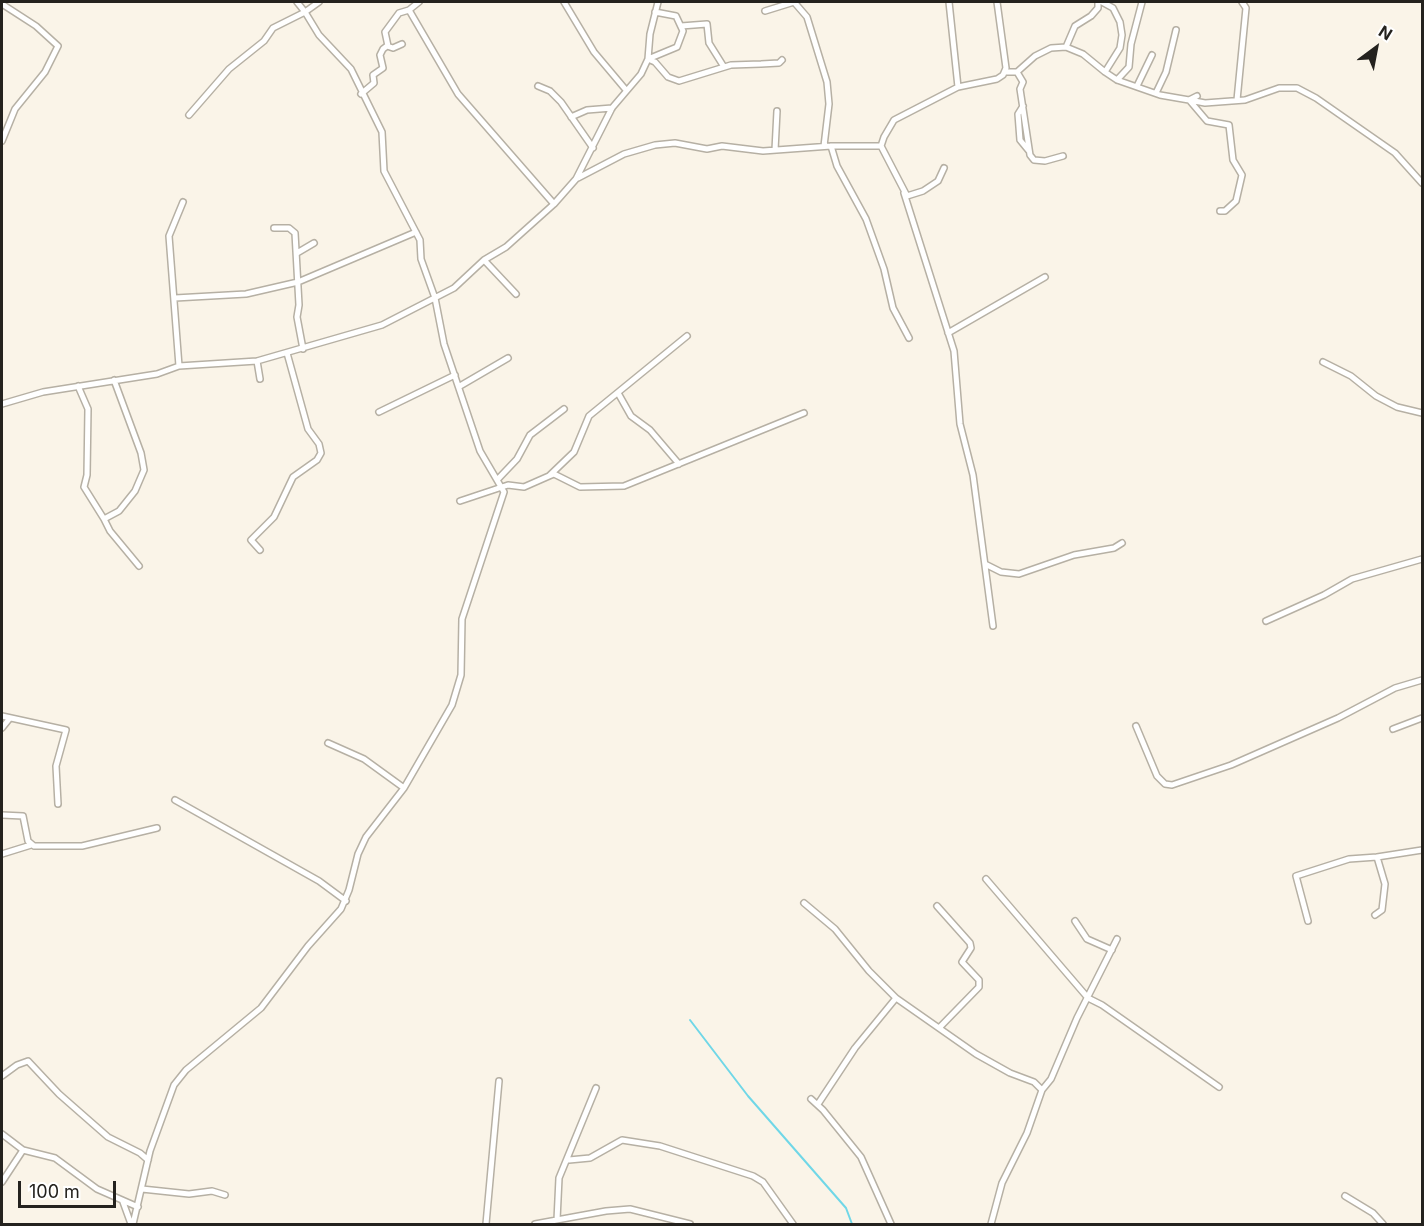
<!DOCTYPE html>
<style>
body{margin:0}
#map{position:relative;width:1424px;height:1226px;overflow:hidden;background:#faf4e8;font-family:Inter,sans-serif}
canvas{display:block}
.frame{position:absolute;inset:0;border:3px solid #24221e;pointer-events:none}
.north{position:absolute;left:1346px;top:18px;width:60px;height:60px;-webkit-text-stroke:4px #fff;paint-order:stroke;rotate:32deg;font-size:16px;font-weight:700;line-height:24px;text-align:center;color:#24221e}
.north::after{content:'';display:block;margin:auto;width:21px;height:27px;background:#24221e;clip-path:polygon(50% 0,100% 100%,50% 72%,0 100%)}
.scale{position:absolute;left:18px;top:1181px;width:98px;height:27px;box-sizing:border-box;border:3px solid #24221e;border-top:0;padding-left:8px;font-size:18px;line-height:21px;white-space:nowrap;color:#24221e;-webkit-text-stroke:4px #fff;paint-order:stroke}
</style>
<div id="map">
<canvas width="1424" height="1226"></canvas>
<div class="frame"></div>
<div class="north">N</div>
<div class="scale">100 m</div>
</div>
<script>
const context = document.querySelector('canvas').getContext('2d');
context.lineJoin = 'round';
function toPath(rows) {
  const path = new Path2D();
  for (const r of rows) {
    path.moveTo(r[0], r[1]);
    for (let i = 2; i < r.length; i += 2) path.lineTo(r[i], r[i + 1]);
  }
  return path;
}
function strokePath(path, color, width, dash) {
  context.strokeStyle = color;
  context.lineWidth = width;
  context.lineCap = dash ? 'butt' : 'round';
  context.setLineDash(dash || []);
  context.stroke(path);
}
strokePath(toPath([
 [690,1020,748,1096,846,1208,852,1224]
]), '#70d7e7', 2);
const minor = toPath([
 [297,2,305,12,319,2],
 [564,2,594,52,626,90],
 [949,2,958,87],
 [1102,2,1113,8,1120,22,1122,35,1120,48,1105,72],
 [2,4,36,26,58,46,45,72,15,109,2,141],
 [409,10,458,94,554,204],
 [765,11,794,2,807,17,827,82,829,104,824,146],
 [681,26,707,24,709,43,724,67],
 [388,46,385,32,399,13,409,10,419,2],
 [1066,47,1075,26,1091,16,1098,8,1098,2],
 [648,59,655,62,668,77,679,81,731,65,761,64,779,63,782,60],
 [648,59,677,47,683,31,676,16,655,12],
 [1005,72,1017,72,1035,56,1051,48,1066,47,1083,54,1105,72,1117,80,1160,95,1189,100,1197,96],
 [1017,72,1023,82,1020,89,1030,155,1034,160,1045,161,1063,156],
 [1117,80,1129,67,1131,44,1142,2],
 [538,86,550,91,561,102,593,148],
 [1137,86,1152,55],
 [1156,93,1166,72,1176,30],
 [361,94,374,83,373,75,383,68,380,55,383,49,387,46,393,48,402,44],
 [1189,100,1205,103,1245,100,1279,88,1297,88,1316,98,1395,153,1422,183],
 [1237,100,1246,8,1242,2],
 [1190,101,1207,121,1229,125,1233,160,1242,175,1236,201,1225,211,1220,211],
 [1023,106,1018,114,1020,140,1029,151],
 [571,117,587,110,612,108],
 [831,146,837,166,866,219,884,269,893,308,909,338],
 [775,150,777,111],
 [944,168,938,181,923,191,907,196,881,146,884,137,894,120,958,87,997,79,1003,75,1006,68,997,2],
 [578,178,624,154,655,145,675,143,707,149,722,146,763,151,831,146,881,146],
 [904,193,954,351,960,424,973,475,993,626],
 [274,228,289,228,295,233,299,305,297,317,303,349],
 [297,253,314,243],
 [484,260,516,294],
 [175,298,246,294,298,282,416,232],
 [948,333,1045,277],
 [257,361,260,379],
 [1323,362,1351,376,1376,396,1397,407,1422,413],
 [179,366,169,236,183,202],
 [114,380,141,453,144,470,135,491,119,511,104,519,110,531,139,566],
 [78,386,88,409,87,475,84,487,104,519],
 [460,386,508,358],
 [618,393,631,416,650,430,679,464],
 [2,404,43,392,157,374,179,366,257,361,382,325,454,288,484,260,506,247,554,204,576,179,612,108,641,74,648,59,650,34,658,2],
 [379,412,455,375],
 [549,476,554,474,580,487,624,486,804,413],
 [498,479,517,459,530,435,564,409],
 [460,501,508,485,524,487,549,476,574,452,589,416,687,336],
 [260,550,251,540,274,517,293,477,317,460,321,453,319,444,308,429,287,353],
 [985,564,1001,572,1019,574,1074,555,1114,548,1122,543],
 [1266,621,1324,595,1352,579,1422,559],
 [2,716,66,730,56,766,58,804],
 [1136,726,1157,776,1165,784,1172,785,1231,765,1338,718,1395,688,1422,680],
 [2,728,10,718],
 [1393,729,1422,718],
 [328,743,364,759,404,788],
 [175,800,319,881,346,901],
 [2,815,23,816,28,841,34,846,82,846,157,828],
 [2,854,31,845],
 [986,879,1088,998,1102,1005,1219,1087],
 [804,903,835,929,869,971,896,998,976,1054,1010,1073,1034,1082,1042,1090],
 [937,906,970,943,971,948,962,962,979,980,979,987,940,1027],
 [1375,915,1382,910,1385,884,1377,857,1422,850],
 [1075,921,1087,939,1112,950],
 [1308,921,1296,876,1349,859,1377,857],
 [2,1076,17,1065,28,1061,59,1094,108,1137,140,1153,148,1160],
 [811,1099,823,1110,861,1157,891,1224],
 [818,1104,855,1048,896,998],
 [2,1134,23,1150,55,1158,97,1189,138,1207],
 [569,1160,590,1158,622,1140,660,1146,753,1176,763,1182,793,1224],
 [2,1182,23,1150],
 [142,1189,189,1194,212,1191,225,1195],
 [1345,1196,1373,1213,1383,1224],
 [123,1202,131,1224],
 [557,1220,559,1178,596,1088],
 [133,1224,150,1151,174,1085,186,1070,261,1008,308,946,341,909,349,890,358,854,366,837,404,788,452,705,461,675,462,619,504,492,480,451,444,344,435,298,421,259,420,240,384,171,382,132,351,69,319,35,305,12,273,28,264,41,229,69,189,115],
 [486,1224,499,1081],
 [535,1224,606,1211,630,1209,690,1224],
 [991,1224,1002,1183,1027,1133,1042,1090,1051,1079,1077,1018,1117,939]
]);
strokePath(minor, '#b6b0a4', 8);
strokePath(minor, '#fff', 5);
</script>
